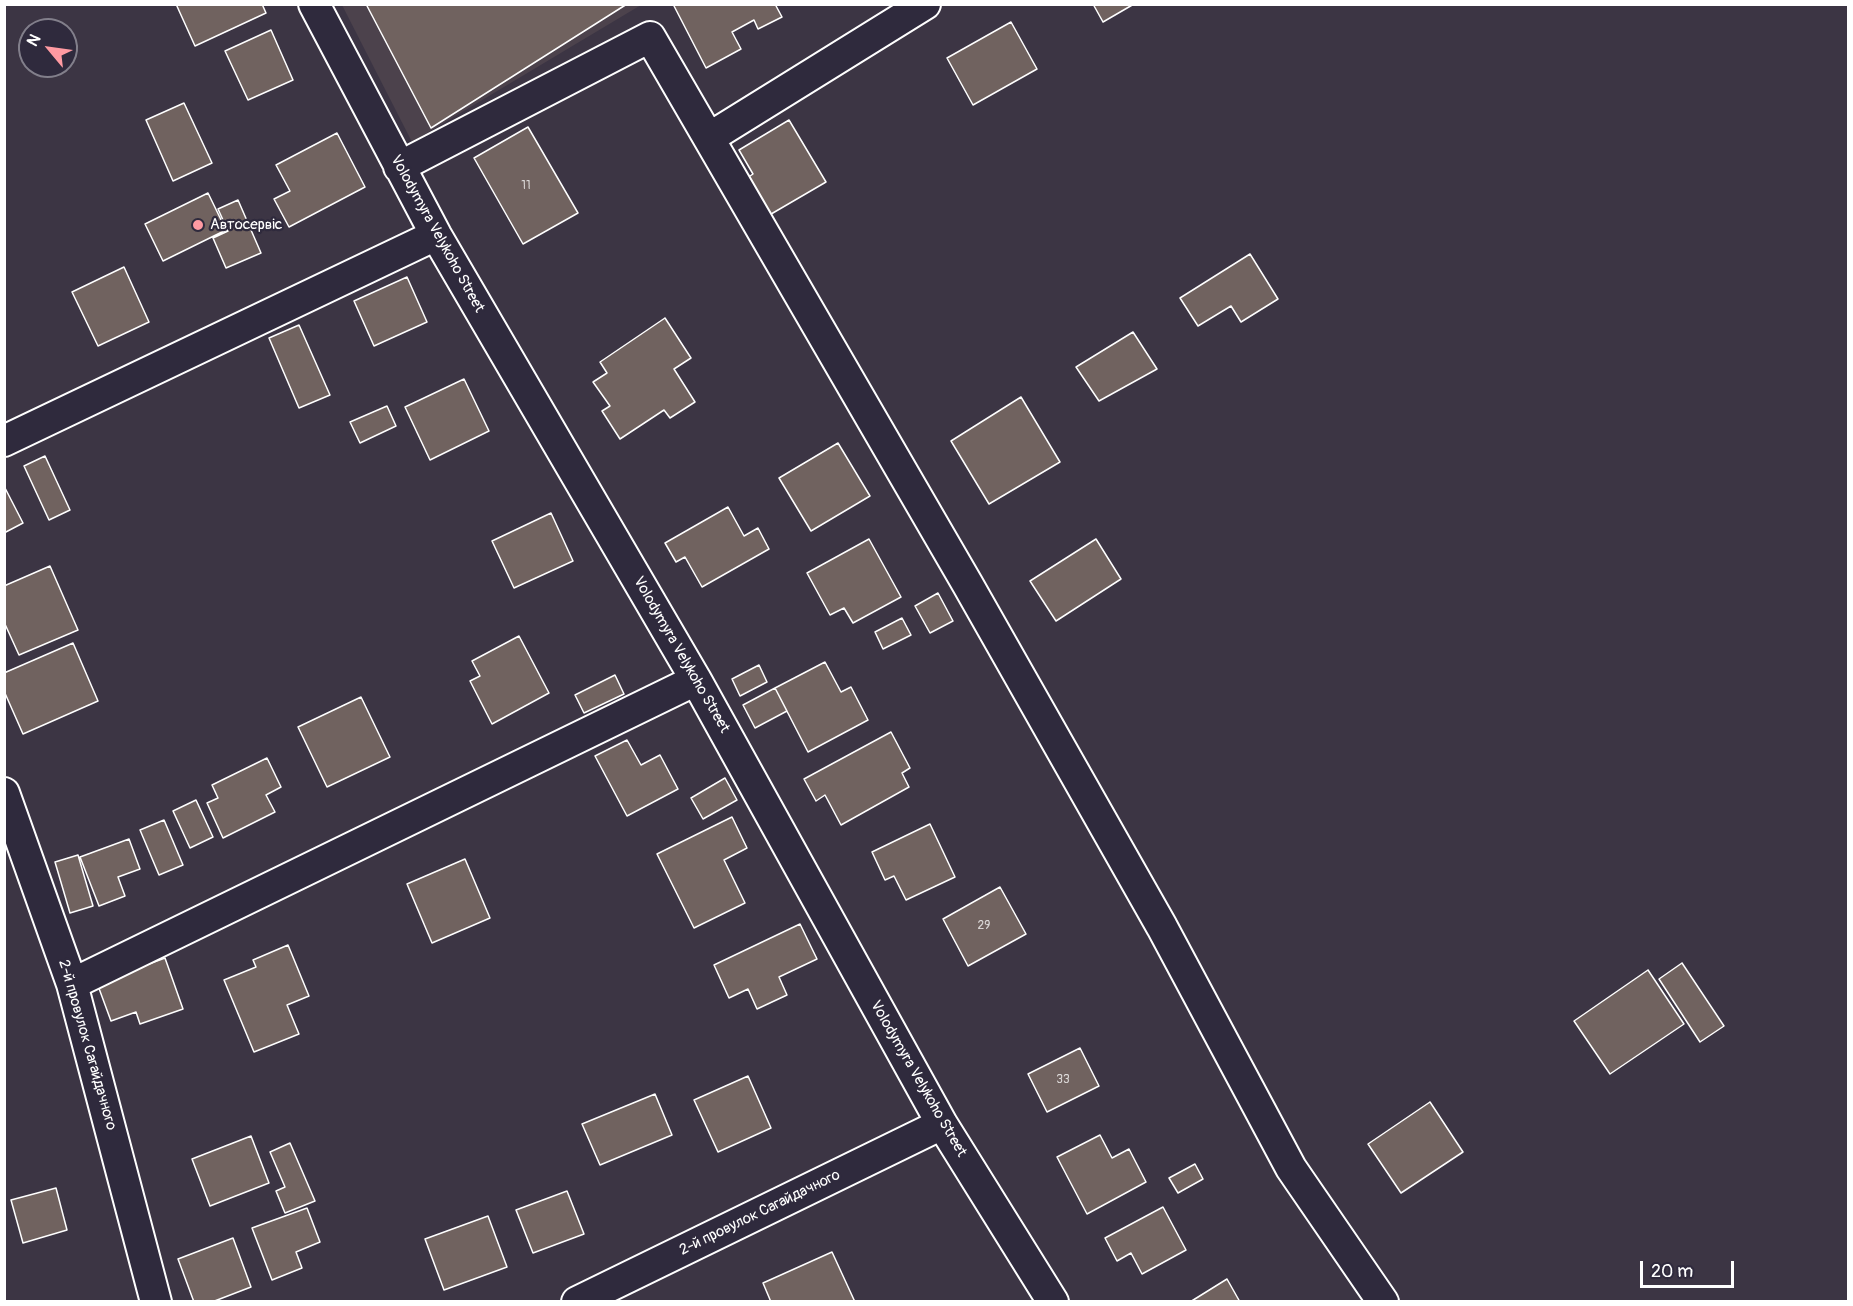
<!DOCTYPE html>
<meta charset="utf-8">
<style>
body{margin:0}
#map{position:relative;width:1853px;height:1306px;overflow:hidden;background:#3c3544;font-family:Pangolin,sans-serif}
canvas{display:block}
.frame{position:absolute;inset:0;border:6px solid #fff;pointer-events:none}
.north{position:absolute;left:18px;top:18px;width:60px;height:60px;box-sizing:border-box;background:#2f2a3d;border:2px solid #827f8b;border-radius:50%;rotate:299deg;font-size:16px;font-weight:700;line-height:24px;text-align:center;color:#fff}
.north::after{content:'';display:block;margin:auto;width:21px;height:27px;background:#ff9aa2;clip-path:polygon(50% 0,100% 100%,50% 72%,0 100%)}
.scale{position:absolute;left:1640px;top:1261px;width:94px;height:27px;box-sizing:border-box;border:3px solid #fff;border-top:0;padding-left:8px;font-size:18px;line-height:21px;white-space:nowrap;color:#fff;-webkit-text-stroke:4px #2f2a3d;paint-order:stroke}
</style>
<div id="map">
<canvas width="1853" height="1306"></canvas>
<div class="frame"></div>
<div class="north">N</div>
<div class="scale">20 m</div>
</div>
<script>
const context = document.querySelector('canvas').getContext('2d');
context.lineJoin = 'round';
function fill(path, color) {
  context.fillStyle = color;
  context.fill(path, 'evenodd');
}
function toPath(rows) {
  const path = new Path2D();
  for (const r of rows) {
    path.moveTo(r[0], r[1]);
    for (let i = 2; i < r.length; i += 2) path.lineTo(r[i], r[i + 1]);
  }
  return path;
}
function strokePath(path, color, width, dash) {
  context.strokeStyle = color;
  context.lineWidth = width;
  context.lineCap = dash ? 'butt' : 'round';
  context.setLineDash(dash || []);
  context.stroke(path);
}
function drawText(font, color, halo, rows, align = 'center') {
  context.font = font + ' Pangolin,sans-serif';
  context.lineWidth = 4.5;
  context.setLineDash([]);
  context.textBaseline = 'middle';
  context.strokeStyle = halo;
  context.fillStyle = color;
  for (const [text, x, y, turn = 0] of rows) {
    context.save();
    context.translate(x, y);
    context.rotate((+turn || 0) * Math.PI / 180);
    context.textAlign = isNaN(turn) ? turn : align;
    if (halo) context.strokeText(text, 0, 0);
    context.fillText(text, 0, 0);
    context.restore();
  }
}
fill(toPath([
 [342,5,641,5,412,142]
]), '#4c424c');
const building = toPath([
 [176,4,262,4,266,13,195,46,176,4],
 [366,4,627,4,431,128,366,4],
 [673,4,775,4,782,17,758,29,754,20,732,32,741,49,706,68,673,4],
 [1093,4,1134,4,1103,22,1093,4],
 [1011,22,1037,69,973,105,947,58,1011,22],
 [271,30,293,80,248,100,225,51,271,30],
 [184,103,212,163,173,181,146,120,184,103],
 [789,120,826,182,766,217,744,180,753,174,739,150,789,120],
 [528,127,578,213,523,244,474,158,528,127],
 [337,133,365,187,289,227,274,199,290,191,276,165,337,133],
 [208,193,226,230,163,261,145,224,208,193],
 [238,200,261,253,226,268,213,238,228,231,218,209,238,200],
 [1250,254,1278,299,1241,322,1231,306,1198,326,1180,298,1250,254],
 [124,267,149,322,98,346,72,292,124,267],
 [407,277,427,322,374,346,354,301,407,277],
 [665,318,691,358,674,369,695,402,670,418,664,410,620,439,602,411,610,406,593,382,607,373,600,362,665,318],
 [299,325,330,395,299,408,269,338,299,325],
 [1133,332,1157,369,1099,401,1076,367,1133,332],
 [464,379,489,431,430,460,405,407,464,379],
 [1021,397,1060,462,989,504,951,441,1021,397],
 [387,406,396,426,360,443,350,422,387,406],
 [838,443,870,496,811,531,779,478,838,443],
 [45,456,70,510,49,520,24,466,45,456],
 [4,486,23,523,4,533,4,486],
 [728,507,744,536,758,528,769,549,702,587,685,557,676,562,665,543,728,507],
 [551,513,573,561,514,588,492,541,551,513],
 [869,539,901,597,853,623,844,608,830,615,807,573,869,539],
 [1096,539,1121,579,1056,621,1030,581,1096,539],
 [50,566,78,630,19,655,4,622,4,586,50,566],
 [938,593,953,621,930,633,915,606,938,593],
 [902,618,911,635,883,649,875,632,902,618],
 [519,636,549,693,492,724,470,681,480,676,472,661,519,636],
 [73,643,98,701,23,734,4,691,4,673,73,643],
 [825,662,841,692,851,687,868,720,808,752,775,688,825,662],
 [759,665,767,682,740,696,732,679,759,665],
 [615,675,624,694,584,713,575,695,615,675],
 [775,688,787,711,755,728,743,705,775,688],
 [361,697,390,757,327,787,298,727,361,697],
 [891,732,910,768,902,773,909,787,841,825,825,795,816,801,804,779,891,732],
 [627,740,641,765,660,755,678,789,627,816,595,756,627,740],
 [267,758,281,787,266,795,275,812,223,838,207,803,218,798,212,785,267,758],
 [725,778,737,800,703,819,691,798,725,778],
 [196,800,213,837,190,848,173,811,196,800],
 [732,817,747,848,724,860,745,903,694,928,657,854,732,817],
 [164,820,183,865,159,875,140,830,164,820],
 [930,824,955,877,906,900,894,876,885,880,872,852,930,824],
 [129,839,140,869,118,877,125,896,99,906,80,857,129,839],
 [78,855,93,906,70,913,55,862,78,855],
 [465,859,490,918,432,943,407,884,465,859],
 [1000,887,1026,934,968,966,943,919,1000,887],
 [800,924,817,959,779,977,787,995,757,1009,748,989,729,998,714,965,800,924],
 [288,945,309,996,287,1005,299,1034,254,1052,224,980,256,967,253,960,288,945],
 [165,958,183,1009,140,1024,136,1012,111,1021,97,983,165,958],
 [1682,963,1724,1026,1700,1042,1659,979,1682,963],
 [1648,970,1684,1024,1610,1074,1574,1021,1648,970],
 [1080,1048,1099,1086,1047,1112,1028,1074,1080,1048],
 [748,1076,771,1128,718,1152,694,1100,748,1076],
 [655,1094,672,1135,600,1165,582,1124,655,1094],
 [1430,1102,1463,1152,1401,1193,1368,1144,1430,1102],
 [1100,1135,1112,1158,1129,1149,1146,1182,1087,1214,1057,1157,1100,1135],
 [251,1136,269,1183,210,1206,192,1159,251,1136],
 [290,1143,315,1201,285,1213,276,1191,285,1187,270,1152,290,1143],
 [1195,1164,1203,1179,1178,1193,1169,1178,1195,1164],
 [56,1188,67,1230,23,1243,11,1200,56,1188],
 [567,1191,584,1234,533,1253,516,1210,567,1191],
 [1163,1207,1186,1250,1142,1274,1131,1253,1117,1261,1105,1238,1163,1207],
 [307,1208,320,1242,296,1252,302,1268,272,1280,252,1228,307,1208],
 [488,1216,507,1267,444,1290,425,1239,488,1216],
 [233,1238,251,1287,212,1302,194,1302,178,1259,233,1238],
 [832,1252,855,1302,771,1302,763,1283,832,1252],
 [1227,1279,1240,1302,1190,1302,1227,1279]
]);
fill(building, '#70625f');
strokePath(building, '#fff', 1.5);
const street = toPath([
 [314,4,436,235,696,680,942,1124,1053,1302],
 [709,138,925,4],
 [399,167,650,37,968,585,1162,927,1291,1168,1383,1302],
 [4,441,436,235],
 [4,793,72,984,156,1302],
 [72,984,696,680],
 [577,1302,942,1124]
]);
strokePath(street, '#fff', 34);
strokePath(street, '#2f2a3d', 30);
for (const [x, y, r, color] of [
 [198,225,6,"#ff9aa2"]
]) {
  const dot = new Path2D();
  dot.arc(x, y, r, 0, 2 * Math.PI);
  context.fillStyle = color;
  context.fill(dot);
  strokePath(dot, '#2f2a3d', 2);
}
drawText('12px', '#dbd8d7', null, [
 ["11",526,186],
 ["29",984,926],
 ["33",1063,1080]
]);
drawText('15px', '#fff', '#2f2a3d', [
 ["Автосервіс",210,225]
], 'left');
drawText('15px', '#fff', '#2f2a3d', [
 ["Volodymyra Velykoho Street",437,234,61],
 ["Volodymyra Velykoho Street",681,655,60],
 ["2-й провулок Сагайдачного",87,1045,74],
 ["Volodymyra Velykoho Street",918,1079,60],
 ["2-й провулок Сагайдачного",760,1213,-26]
]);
</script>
